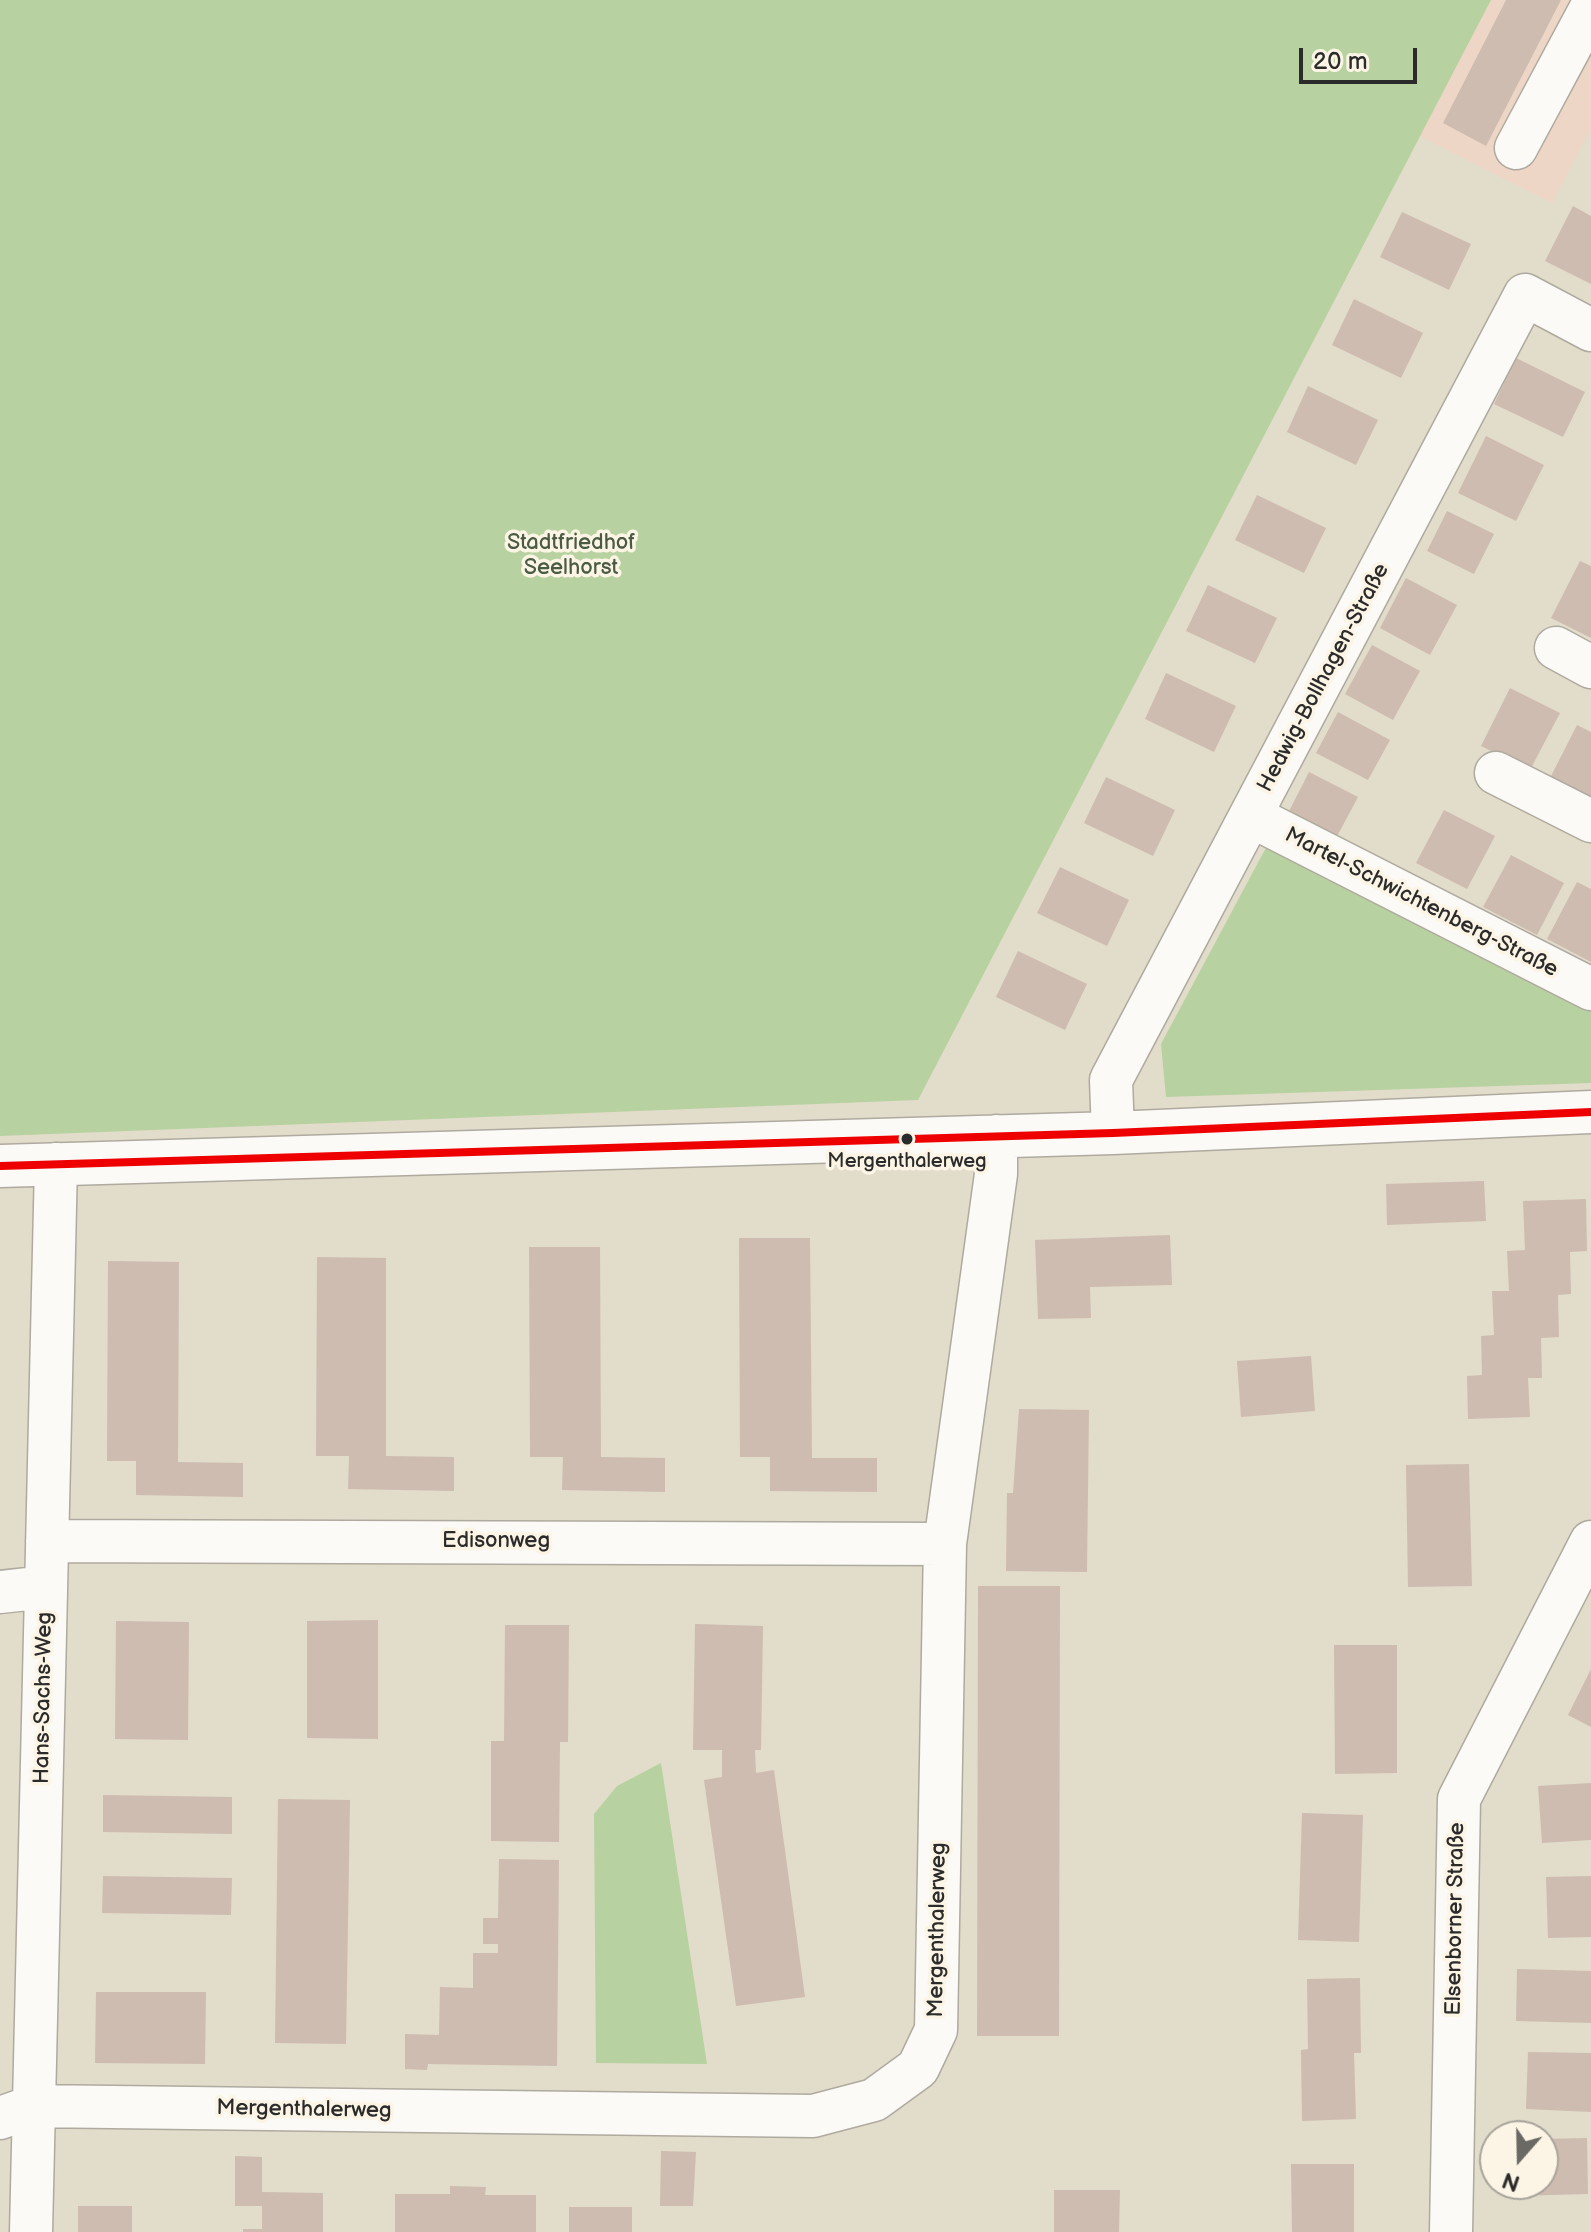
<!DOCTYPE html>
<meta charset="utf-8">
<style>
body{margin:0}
#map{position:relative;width:1591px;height:2232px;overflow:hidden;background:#e2dcca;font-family:"Balsamiq Sans",sans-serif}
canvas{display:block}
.north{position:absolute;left:1479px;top:2120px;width:80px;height:80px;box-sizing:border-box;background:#fcf5e5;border:2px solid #a8a49b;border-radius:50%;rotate:200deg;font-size:22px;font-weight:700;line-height:32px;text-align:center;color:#2b2b2b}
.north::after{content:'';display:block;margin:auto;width:28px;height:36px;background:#6b6963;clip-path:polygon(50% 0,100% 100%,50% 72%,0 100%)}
.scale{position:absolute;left:1299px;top:48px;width:118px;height:36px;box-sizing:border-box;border:4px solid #2b2b2b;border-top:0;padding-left:10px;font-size:24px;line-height:28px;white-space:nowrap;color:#2b2b2b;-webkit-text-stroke:6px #fcf5e5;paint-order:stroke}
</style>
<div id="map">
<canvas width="1591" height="2232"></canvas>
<div class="north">N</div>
<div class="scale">20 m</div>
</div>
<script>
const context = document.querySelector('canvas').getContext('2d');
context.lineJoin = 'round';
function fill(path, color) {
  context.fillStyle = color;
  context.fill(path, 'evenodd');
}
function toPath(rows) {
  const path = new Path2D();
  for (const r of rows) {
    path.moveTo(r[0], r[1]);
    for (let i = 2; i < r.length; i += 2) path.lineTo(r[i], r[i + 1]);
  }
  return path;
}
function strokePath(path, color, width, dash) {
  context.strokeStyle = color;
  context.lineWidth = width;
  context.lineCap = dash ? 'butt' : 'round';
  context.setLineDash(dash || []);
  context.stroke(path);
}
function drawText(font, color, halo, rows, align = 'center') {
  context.font = font + ' "Balsamiq Sans",sans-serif';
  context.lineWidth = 7;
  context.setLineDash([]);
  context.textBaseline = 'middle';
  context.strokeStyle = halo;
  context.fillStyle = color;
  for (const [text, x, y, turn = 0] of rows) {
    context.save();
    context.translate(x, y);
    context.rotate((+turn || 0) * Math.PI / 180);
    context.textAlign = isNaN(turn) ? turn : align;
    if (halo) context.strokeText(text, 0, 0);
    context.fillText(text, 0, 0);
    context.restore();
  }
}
fill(toPath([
 [1491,0,1591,0,1591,128,1552,203,1420,136]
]), '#edd6c6');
fill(toPath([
 [0,0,1491,0,918,1100,0,1136],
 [1269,842,1591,1010,1591,1083,1166,1097,1161,1044],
 [661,1763,707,2064,596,2063,594,1814,617,1786]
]), '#b7d2a0');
fill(toPath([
 [1506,0,1561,0,1486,146,1443,123],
 [1573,206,1591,216,1591,284,1545,261],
 [1402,212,1471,244,1449,290,1380,257],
 [1354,299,1423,333,1401,378,1332,345],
 [1516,358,1585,392,1563,437,1494,404],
 [1308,386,1378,420,1356,465,1287,432],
 [1486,436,1544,465,1516,521,1458,493],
 [1257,495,1326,528,1304,573,1235,540],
 [1447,511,1494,534,1474,574,1427,551],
 [1580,561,1591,566,1591,638,1551,618],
 [1406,578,1457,605,1430,655,1380,628],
 [1208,585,1277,618,1255,663,1186,631],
 [1372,645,1420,671,1393,720,1345,694],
 [1166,673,1236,706,1214,752,1145,719],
 [1510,688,1560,713,1530,770,1481,746],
 [1338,712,1390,740,1368,780,1316,753],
 [1577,725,1591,732,1591,805,1548,782],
 [1309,772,1358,797,1334,842,1286,817],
 [1106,777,1175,810,1153,856,1084,823],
 [1444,810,1495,836,1467,889,1416,863],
 [1511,855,1564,883,1537,935,1483,907],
 [1060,867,1129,900,1107,946,1037,913],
 [1577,882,1591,889,1591,962,1547,939],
 [1018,951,1087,984,1065,1030,996,997],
 [1484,1181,1486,1221,1387,1225,1386,1184],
 [1586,1199,1587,1251,1570,1252,1571,1294,1558,1295,1559,1337,1541,1338,1542,1378,1528,1378,1530,1417,1468,1419,1467,1376,1482,1375,1481,1336,1494,1335,1492,1291,1509,1291,1507,1251,1525,1250,1523,1201],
 [1170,1235,1172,1285,1090,1287,1091,1318,1038,1319,1035,1240],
 [739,1238,810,1238,812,1458,877,1458,877,1492,770,1491,770,1457,740,1457],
 [529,1247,600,1247,601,1457,665,1458,665,1492,562,1490,563,1457,530,1457],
 [317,1257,386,1258,386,1456,454,1457,454,1491,348,1489,349,1456,316,1456],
 [108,1261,179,1262,178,1462,243,1463,243,1497,136,1495,136,1461,107,1461],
 [1311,1356,1315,1411,1241,1417,1237,1361],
 [1019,1409,1089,1410,1087,1572,1006,1571,1007,1493,1013,1493],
 [1469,1464,1472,1586,1408,1587,1406,1465],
 [978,1586,1060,1586,1059,2036,977,2036],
 [378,1620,378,1739,307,1738,307,1621],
 [116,1621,189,1622,188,1740,115,1739],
 [695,1624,763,1626,761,1750,755,1750,756,1773,774,1770,805,1997,736,2006,704,1780,722,1777,722,1750,693,1750],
 [505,1625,569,1625,568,1742,560,1742,559,1842,491,1841,491,1741,504,1741],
 [1334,1645,1397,1645,1397,1773,1335,1774],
 [1591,1669,1591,1727,1568,1715],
 [1591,1783,1591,1840,1542,1843,1538,1786],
 [103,1795,232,1797,232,1834,103,1832],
 [278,1799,350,1800,346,2044,275,2043],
 [1302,1813,1363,1815,1359,1942,1298,1940],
 [499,1859,559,1860,557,2066,428,2064,427,2070,405,2069,405,2034,439,2035,440,1987,473,1988,473,1953,498,1953,498,1944,483,1944,483,1918,498,1918],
 [103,1876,232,1878,231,1915,102,1913],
 [1591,1876,1591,1937,1548,1938,1546,1877],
 [1517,1969,1591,1971,1591,2023,1516,2021],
 [1360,1978,1361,2053,1354,2053,1356,2119,1302,2121,1301,2050,1308,2049,1307,1979],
 [96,1992,206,1992,205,2064,95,2063],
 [1528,2052,1591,2053,1591,2112,1526,2109],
 [1587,2138,1588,2194,1512,2196,1512,2184,1543,2184,1543,2139],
 [661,2151,696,2152,693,2206,660,2206],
 [235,2156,262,2157,262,2192,323,2193,323,2232,243,2232,243,2229,262,2229,262,2206,235,2206],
 [1291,2164,1354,2164,1354,2232,1292,2232],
 [450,2186,486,2187,485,2195,536,2195,536,2232,395,2232,395,2194,450,2194],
 [1054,2190,1120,2190,1119,2232,1054,2232],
 [78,2206,132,2206,132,2232,78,2232],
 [569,2207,632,2207,632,2232,569,2232]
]), '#cebcb0');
const minor = toPath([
 [1516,148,1591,8],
 [1556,648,1591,667],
 [1496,773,1591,821],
 [1251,816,1591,989],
 [1113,1133,1111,1080,1525,295,1591,330],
 [0,1166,1113,1133,1591,1112],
 [47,1541,945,1544],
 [0,1592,46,1587],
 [0,2118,34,2106,813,2116,874,2100,918,2068,936,2030,945,1544,996,1174,996,1136],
 [31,2232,56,1164],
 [1451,2232,1459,1799,1591,1542]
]);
strokePath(minor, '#afaa9f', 45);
strokePath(minor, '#fbfaf7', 42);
strokePath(toPath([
 [0,1166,1113,1133,1591,1112]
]), '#e00', 8);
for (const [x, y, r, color] of [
 [907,1139,7,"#2b2b2b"]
]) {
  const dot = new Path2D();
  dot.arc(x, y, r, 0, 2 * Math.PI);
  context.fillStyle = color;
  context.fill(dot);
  strokePath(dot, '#fcf5e5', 3);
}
drawText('20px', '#2b2b2b', '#fcf5e5', [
 ["Mergenthalerweg",907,1162]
]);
drawText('22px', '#4a5b44', '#fcf5e5', [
 ["Stadtfriedhof",571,543],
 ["Seelhorst",571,568]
]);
drawText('22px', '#2b2b2b', '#fcf5e5', [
 ["Hedwig-Bollhagen-Straße",1324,678,-62],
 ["Martel-Schwichtenberg-Straße",1421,903,27],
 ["Edisonweg",496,1541],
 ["Hans-Sachs-Weg",44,1698,-89],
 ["Elsenborner Straße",1456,1919,-89],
 ["Mergenthalerweg",938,1930,-89],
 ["Mergenthalerweg",304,2110,1]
]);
</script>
